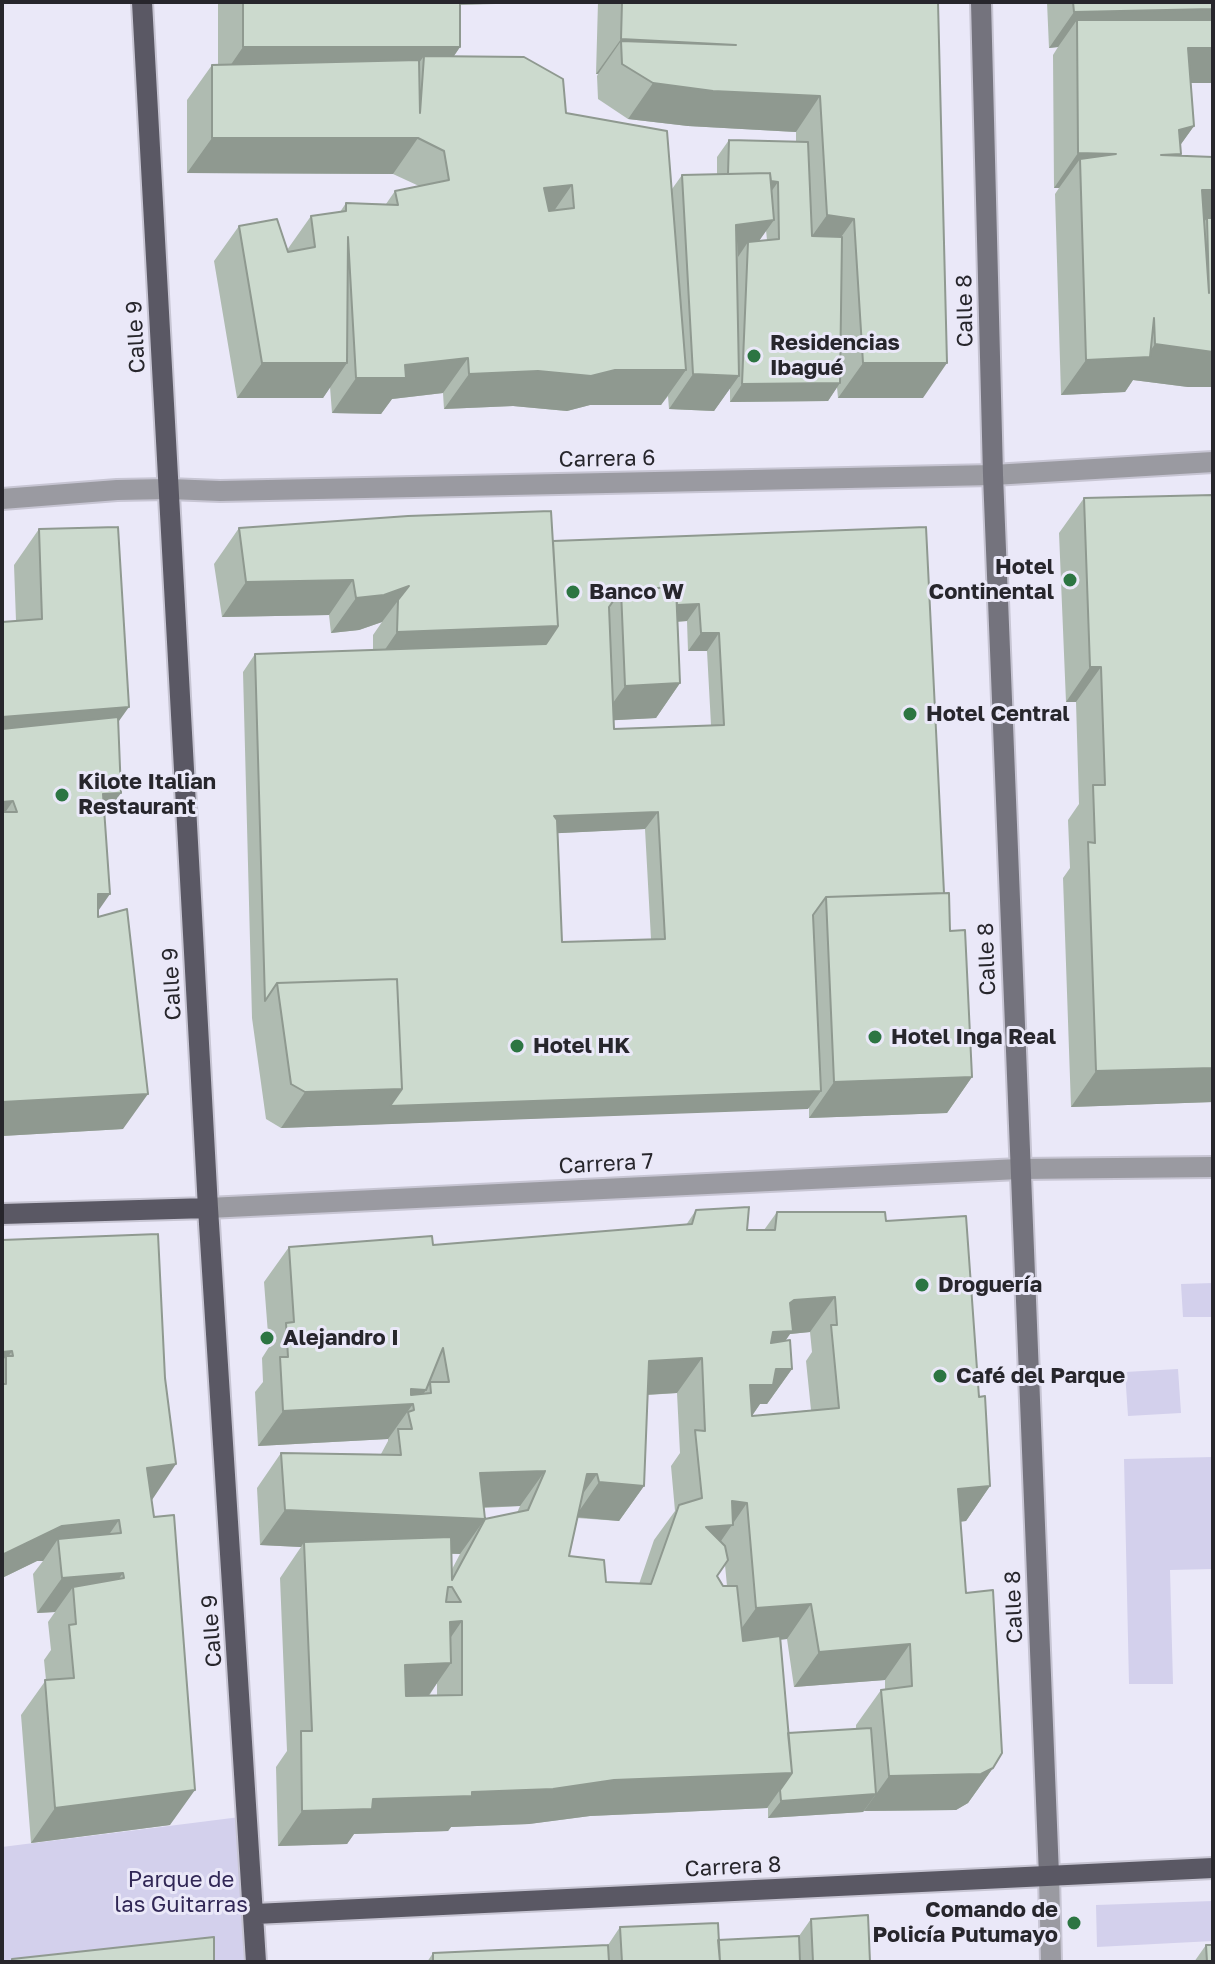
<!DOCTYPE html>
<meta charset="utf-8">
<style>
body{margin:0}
#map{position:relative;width:1215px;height:1964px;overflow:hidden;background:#eae8f8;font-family:"Golos Text",sans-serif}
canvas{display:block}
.frame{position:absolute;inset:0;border:4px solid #27262c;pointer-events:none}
</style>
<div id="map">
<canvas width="1215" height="1964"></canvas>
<div class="frame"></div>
</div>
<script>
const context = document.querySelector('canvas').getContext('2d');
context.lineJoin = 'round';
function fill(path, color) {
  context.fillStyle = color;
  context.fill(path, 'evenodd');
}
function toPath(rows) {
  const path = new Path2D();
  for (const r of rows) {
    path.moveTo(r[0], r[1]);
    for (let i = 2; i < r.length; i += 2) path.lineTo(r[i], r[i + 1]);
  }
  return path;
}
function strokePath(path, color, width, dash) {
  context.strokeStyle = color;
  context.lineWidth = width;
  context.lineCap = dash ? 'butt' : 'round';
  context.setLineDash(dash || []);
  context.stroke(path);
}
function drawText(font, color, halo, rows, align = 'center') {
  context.font = font + ' "Golos Text",sans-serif';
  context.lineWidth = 6;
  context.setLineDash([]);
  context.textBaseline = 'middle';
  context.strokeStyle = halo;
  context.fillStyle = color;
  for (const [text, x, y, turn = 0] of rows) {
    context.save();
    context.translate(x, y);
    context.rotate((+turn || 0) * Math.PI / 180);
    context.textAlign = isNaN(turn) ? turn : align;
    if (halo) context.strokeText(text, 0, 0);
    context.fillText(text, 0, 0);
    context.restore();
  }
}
fill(toPath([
 [1213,1283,1213,1317,1183,1317,1181,1284],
 [1178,1369,1181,1413,1128,1416,1125,1372],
 [1213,1457,1213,1569,1170,1570,1173,1684,1129,1684,1124,1459],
 [248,1816,256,1962,2,1962,2,1847],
 [1213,1901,1213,1941,1097,1947,1096,1905]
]), '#d3d0ec');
const service = toPath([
 [2,499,117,490,169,489]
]);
const minor = toPath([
 [169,489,220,491,993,475,1213,462],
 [208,1208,1019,1169,1213,1167],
 [1049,1875,1051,1962]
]);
const secondary = toPath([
 [981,2,993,475,1049,1875]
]);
const primary = toPath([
 [142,2,208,1208,256,1962],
 [2,1214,208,1208],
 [255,1914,1213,1868]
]);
strokePath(service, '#c7c5d3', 24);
strokePath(minor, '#c7c5d3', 24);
strokePath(secondary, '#c7c5d3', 24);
strokePath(primary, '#c7c5d3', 24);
strokePath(service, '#9a9aa1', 20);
strokePath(minor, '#9a9aa1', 20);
strokePath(secondary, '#74737d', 20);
strokePath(primary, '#5a5864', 20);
fill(toPath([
 [218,2,532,2,531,3,460,5,460,47,454,56,566,113,672,189,682,175,717,174,717,157,729,140,796,142,796,132,688,126,628,119,598,99,597,76,598,74,596,74,598,2,938,2,923,398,838,398,837,387,828,401,730,402,730,388,714,411,669,409,668,396,661,405,590,405,567,411,513,406,444,409,443,393,392,399,381,414,332,413,330,387,323,398,237,398,214,261,239,226,287,250,311,216,340,212,346,203,386,204,395,191,419,186,393,174,187,173,187,100,212,65,218,65],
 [766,230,767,240,759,241],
 [1047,2,1213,2,1213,83,1191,83,1194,126,1180,145,1180,156,1213,157,1213,387,1188,387,1133,380,1125,392,1061,395,1055,194,1059,188,1054,188,1053,55,1058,47,1049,48],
 [1084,498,1213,1102,1071,1107,1063,878,1070,868,1068,820,1079,804,1076,702,1066,702,1059,533],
 [926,527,944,893,972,1077,947,1113,809,1118,809,1108,281,1128,266,1119,252,1018,243,672,255,654,373,650,373,635,382,622,359,630,331,633,329,615,222,617,214,564,239,528,553,541],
 [687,621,688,651,707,651,711,725,614,729,614,720,656,718,680,683,678,622],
 [645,829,651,939,562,942,558,833],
 [39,529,119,722,104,817,98,917,123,1129,2,1136,2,622,16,621,14,565],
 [696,1210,747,1230,764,1230,777,1212,886,1221,979,1397,990,1486,966,1521,960,1522,966,1593,993,1768,968,1803,956,1810,864,1811,863,1812,768,1818,768,1808,590,1816,529,1824,451,1827,448,1831,354,1834,347,1844,278,1846,276,1767,287,1751,280,1578,301,1547,260,1545,257,1488,281,1453,381,1454,388,1441,388,1439,258,1446,255,1392,263,1382,262,1358,269,1347,264,1282,289,1247,433,1245,686,1225],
 [810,1332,812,1352,806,1361,811,1410,752,1416,760,1404,767,1404,792,1369,785,1341,790,1334],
 [677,1393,680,1453,671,1466,675,1511,654,1540,639,1584,606,1582,569,1556,577,1518,619,1521,644,1486,648,1395],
 [520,1506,517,1513,485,1519,484,1508],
 [451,1554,460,1554,451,1571],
 [725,1565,727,1586,723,1586,717,1576],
 [787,1639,794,1687,885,1680,885,1689,881,1690,856,1725,856,1729,788,1733,780,1640],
 [437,1683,437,1695,429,1696],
 [2,1240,152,1500,170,1825,31,1843,21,1715,46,1680,44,1660,51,1650,48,1622,55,1612,37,1613,33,1574,43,1561,37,1561,2,1578],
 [811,1919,870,1962,427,1962,433,1953,608,1945,620,1927,718,1940,799,1936],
 [1206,1945,1213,1962,1194,1962]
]), '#afbbb1');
fill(toPath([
 [438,2,532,2,531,3,435,5],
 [1213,9,1213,43,1077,20,1058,47,1049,48,1074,12],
 [621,39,736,45,621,41,598,74,596,74],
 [243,47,460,47,436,82,424,56,405,82,219,82],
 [1188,48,1213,48,1213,83,1163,83],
 [653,83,820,96,796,132,688,126,628,119],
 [1194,126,1174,154,1181,154,1156,189,1179,130],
 [212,138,418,138,393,174,187,173],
 [1078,153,1116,154,1080,159,1059,188,1054,188],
 [728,181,778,182,766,199],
 [572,185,547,221,544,188],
 [1202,190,1213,190,1213,225,1207,218,1202,225],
 [827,215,854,219,829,254,802,250],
 [774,220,749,255,748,242,738,257,736,225],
 [1155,344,1213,352,1213,387,1188,387,1133,380,1125,392,1061,395,1086,360,1146,357],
 [468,358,443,393,392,399,381,414,332,413,356,378,405,365],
 [262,363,347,363,323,398,237,398],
 [863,363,947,363,923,398,838,398],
 [686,370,661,405,590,405,567,411,513,406,444,409,469,374,538,371],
 [693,374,739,376,714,411,669,409],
 [840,383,828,401,730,402,742,384],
 [353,580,329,615,222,617,246,582],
 [409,586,382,622,359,630,331,633,356,598],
 [699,604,687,621,622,624,622,607],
 [558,626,534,661,373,667,397,632],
 [701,633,719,633,707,651,688,651],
 [1090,667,1101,667,1076,702,1066,702],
 [680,683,656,718,600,721,625,686],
 [129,707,104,742,2,750,2,717],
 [121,793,96,828,103,794],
 [13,801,2,817,2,802],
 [658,812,645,829,541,834,554,816],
 [98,894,110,894,85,930],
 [1213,1068,1213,1102,1071,1107,1096,1071],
 [972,1077,947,1113,809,1118,834,1082],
 [402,1089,821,1091,808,1109,281,1128,305,1092],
 [148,1094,123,1129,2,1136,2,1102],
 [835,1297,810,1332,790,1334,768,1366,748,1367,790,1303,794,1300],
 [12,1351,6,1360,6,1356,2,1362,2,1352],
 [702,1358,677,1393,624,1396,649,1361],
 [776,1369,792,1369,767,1404,760,1404,749,1420,750,1385],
 [411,1389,426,1390,414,1408,413,1404,388,1439,258,1446,283,1411],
 [176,1464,152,1500,147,1468],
 [545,1471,520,1506,456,1508,480,1473],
 [587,1474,597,1474,572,1509],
 [599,1482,644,1486,619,1521,575,1517],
 [990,1486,966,1521,933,1524,958,1489],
 [732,1501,747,1503,708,1560,706,1527],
 [285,1510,485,1519,460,1554,305,1547,304,1542,301,1547,260,1545],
 [119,1520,95,1555,58,1539,43,1561,37,1561,2,1578,2,1555,62,1526],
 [123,1573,99,1608,73,1587,55,1612,37,1613,62,1578],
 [811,1604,787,1639,731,1643,756,1608],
 [462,1621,438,1656,450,1622],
 [910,1644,885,1680,794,1687,819,1652],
 [451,1663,426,1699,380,1700,405,1665],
 [993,1768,968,1803,956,1810,864,1811,889,1776],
 [792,1773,767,1808,590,1816,529,1824,451,1827,448,1831,354,1834,347,1844,278,1846,302,1811,373,1799,614,1780],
 [195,1790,170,1825,31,1843,55,1808],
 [876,1794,863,1812,768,1818,781,1801]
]), '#8f9990');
const building = toPath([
 [243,2,460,2,460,47,243,47,243,2],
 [622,2,938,2,947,363,863,363,854,219,827,215,820,96,713,91,653,83,622,64,621,41,736,45,621,39,622,2],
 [1073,2,1213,2,1213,9,1074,12,1073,2],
 [1077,20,1213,20,1213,48,1188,48,1194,126,1179,130,1181,154,1161,155,1213,157,1213,190,1202,190,1209,293,1207,218,1213,218,1213,352,1155,344,1154,318,1150,357,1086,360,1080,159,1116,154,1078,153,1077,20],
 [424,56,524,57,563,79,566,113,667,131,686,370,615,370,591,376,538,371,469,374,468,358,405,365,406,378,356,378,348,237,347,363,262,363,239,226,277,219,288,252,315,247,311,216,346,211,346,203,398,205,395,191,449,180,444,151,418,138,212,138,212,65,419,60,420,113,424,56],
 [572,185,574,208,549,211,544,188,572,185],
 [729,140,808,142,812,236,842,237,840,383,742,384,748,242,779,239,778,182,771,181,770,173,728,174,729,140],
 [770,173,774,220,736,225,739,376,693,374,682,175,770,173],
 [1213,495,1213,1068,1096,1071,1088,842,1095,843,1093,785,1105,785,1101,667,1090,667,1084,498,1213,495],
 [551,511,558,626,397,632,398,600,409,586,384,595,356,598,353,580,246,582,239,528,408,516,551,511],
 [118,527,129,707,2,717,2,622,42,619,39,529,118,527],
 [926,527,944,893,826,897,813,915,821,1091,390,1106,402,1089,397,979,277,983,265,1001,255,654,546,644,558,626,553,541,926,527],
 [676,587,677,605,699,604,701,633,719,633,724,725,614,729,609,607,621,590,676,587],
 [658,812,665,939,562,942,557,820,554,816,658,812],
 [676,587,680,683,625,686,621,590,676,587],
 [118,717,121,793,103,794,110,894,98,894,98,917,127,909,148,1094,2,1102,2,852,3,852,2,812,17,812,13,801,2,802,2,729,118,717],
 [949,893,950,931,965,930,972,1077,834,1082,826,897,949,893],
 [397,979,402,1089,305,1092,291,1084,277,983,397,979],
 [749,1207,747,1230,775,1230,777,1212,885,1212,886,1221,966,1216,979,1397,985,1396,990,1486,958,1489,966,1593,993,1590,1002,1753,993,1768,981,1774,889,1776,881,1690,912,1686,910,1644,819,1652,811,1604,756,1608,747,1503,732,1501,733,1525,706,1527,725,1546,728,1560,717,1576,723,1586,737,1586,743,1641,780,1636,792,1773,614,1780,553,1789,472,1792,472,1796,373,1799,372,1809,302,1811,301,1731,312,1731,304,1542,451,1537,452,1580,485,1519,285,1510,281,1453,401,1455,398,1429,412,1429,408,1412,414,1410,413,1404,283,1411,280,1357,288,1357,286,1323,294,1322,289,1247,432,1236,433,1245,692,1224,696,1210,749,1207],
 [835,1297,837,1325,831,1325,839,1408,752,1416,750,1385,773,1385,776,1369,792,1369,790,1340,771,1343,773,1332,793,1331,790,1303,794,1300,835,1297],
 [443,1348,449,1382,430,1382,431,1393,411,1395,411,1389,426,1390,443,1348],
 [702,1358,705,1431,695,1430,702,1498,679,1505,651,1584,606,1582,604,1560,569,1556,587,1474,597,1474,599,1482,644,1486,649,1361,702,1358],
 [545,1471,528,1510,485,1519,480,1473,545,1471],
 [448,1587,452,1587,461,1602,446,1602,448,1587],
 [462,1621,462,1695,406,1696,405,1665,451,1663,450,1622,462,1621],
 [158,1234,165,1378,176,1464,147,1468,154,1517,174,1515,195,1790,55,1808,45,1680,74,1678,69,1625,76,1624,73,1587,124,1578,123,1573,62,1578,58,1539,121,1533,119,1520,62,1526,2,1555,2,1384,6,1384,6,1356,13,1356,12,1351,2,1352,2,1240,158,1234],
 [871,1728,876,1794,781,1801,780,1790,792,1773,788,1733,871,1728],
 [868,1915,870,1962,813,1962,811,1919,868,1915],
 [718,1923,720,1962,622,1962,620,1927,718,1923],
 [799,1936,800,1962,720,1962,718,1940,799,1936],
 [214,1937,214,1962,12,1962,12,1959,214,1937],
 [608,1945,609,1962,433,1962,433,1953,608,1945],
 [1206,1945,1213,1945,1213,1962,1207,1962,1206,1945]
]);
fill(building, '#ccdace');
strokePath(building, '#8f9990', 2);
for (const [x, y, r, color] of [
 [754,356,8,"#2c7542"],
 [1070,580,8,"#2c7542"],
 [573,592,8,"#2c7542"],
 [910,714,8,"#2c7542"],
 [62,795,8,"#2c7542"],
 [875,1037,8,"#2c7542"],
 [517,1046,8,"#2c7542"],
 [922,1285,8,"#2c7542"],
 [267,1338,8,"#2c7542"],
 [940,1376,8,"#2c7542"],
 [1074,1923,8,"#2c7542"]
]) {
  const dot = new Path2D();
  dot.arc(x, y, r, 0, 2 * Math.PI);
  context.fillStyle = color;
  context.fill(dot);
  strokePath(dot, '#eae8f8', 3);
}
drawText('22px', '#27262c', '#eae8f8', [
 ["Calle 8",965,311,-91],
 ["Calle 9",136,337,-93],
 ["Carrera 6",607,459,-1],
 ["Calle 8",987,959,-92],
 ["Calle 9",172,984,-93],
 ["Carrera 7",606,1164,-3],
 ["Calle 8",1014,1607,-92],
 ["Calle 9",212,1631,-94],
 ["Carrera 8",733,1867,-3]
]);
drawText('bold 22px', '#27262c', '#eae8f8', [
 ["Residencias",770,343],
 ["Ibagué",770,368],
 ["Hotel",1054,567,"right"],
 ["Continental",1054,592,"right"],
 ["Banco W",589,592],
 ["Hotel Central",926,714],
 ["Kilote Italian",78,782],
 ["Restaurant",78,807],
 ["Hotel Inga Real",891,1037],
 ["Hotel HK",533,1046],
 ["Droguería",938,1285],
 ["Alejandro I",283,1338],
 ["Café del Parque",956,1376],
 ["Comando de",1058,1910,"right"],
 ["Policía Putumayo",1058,1935,"right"]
], 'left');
drawText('22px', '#312756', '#eae8f8', [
 ["Parque de",181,1880],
 ["las Guitarras",181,1905]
]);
</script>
